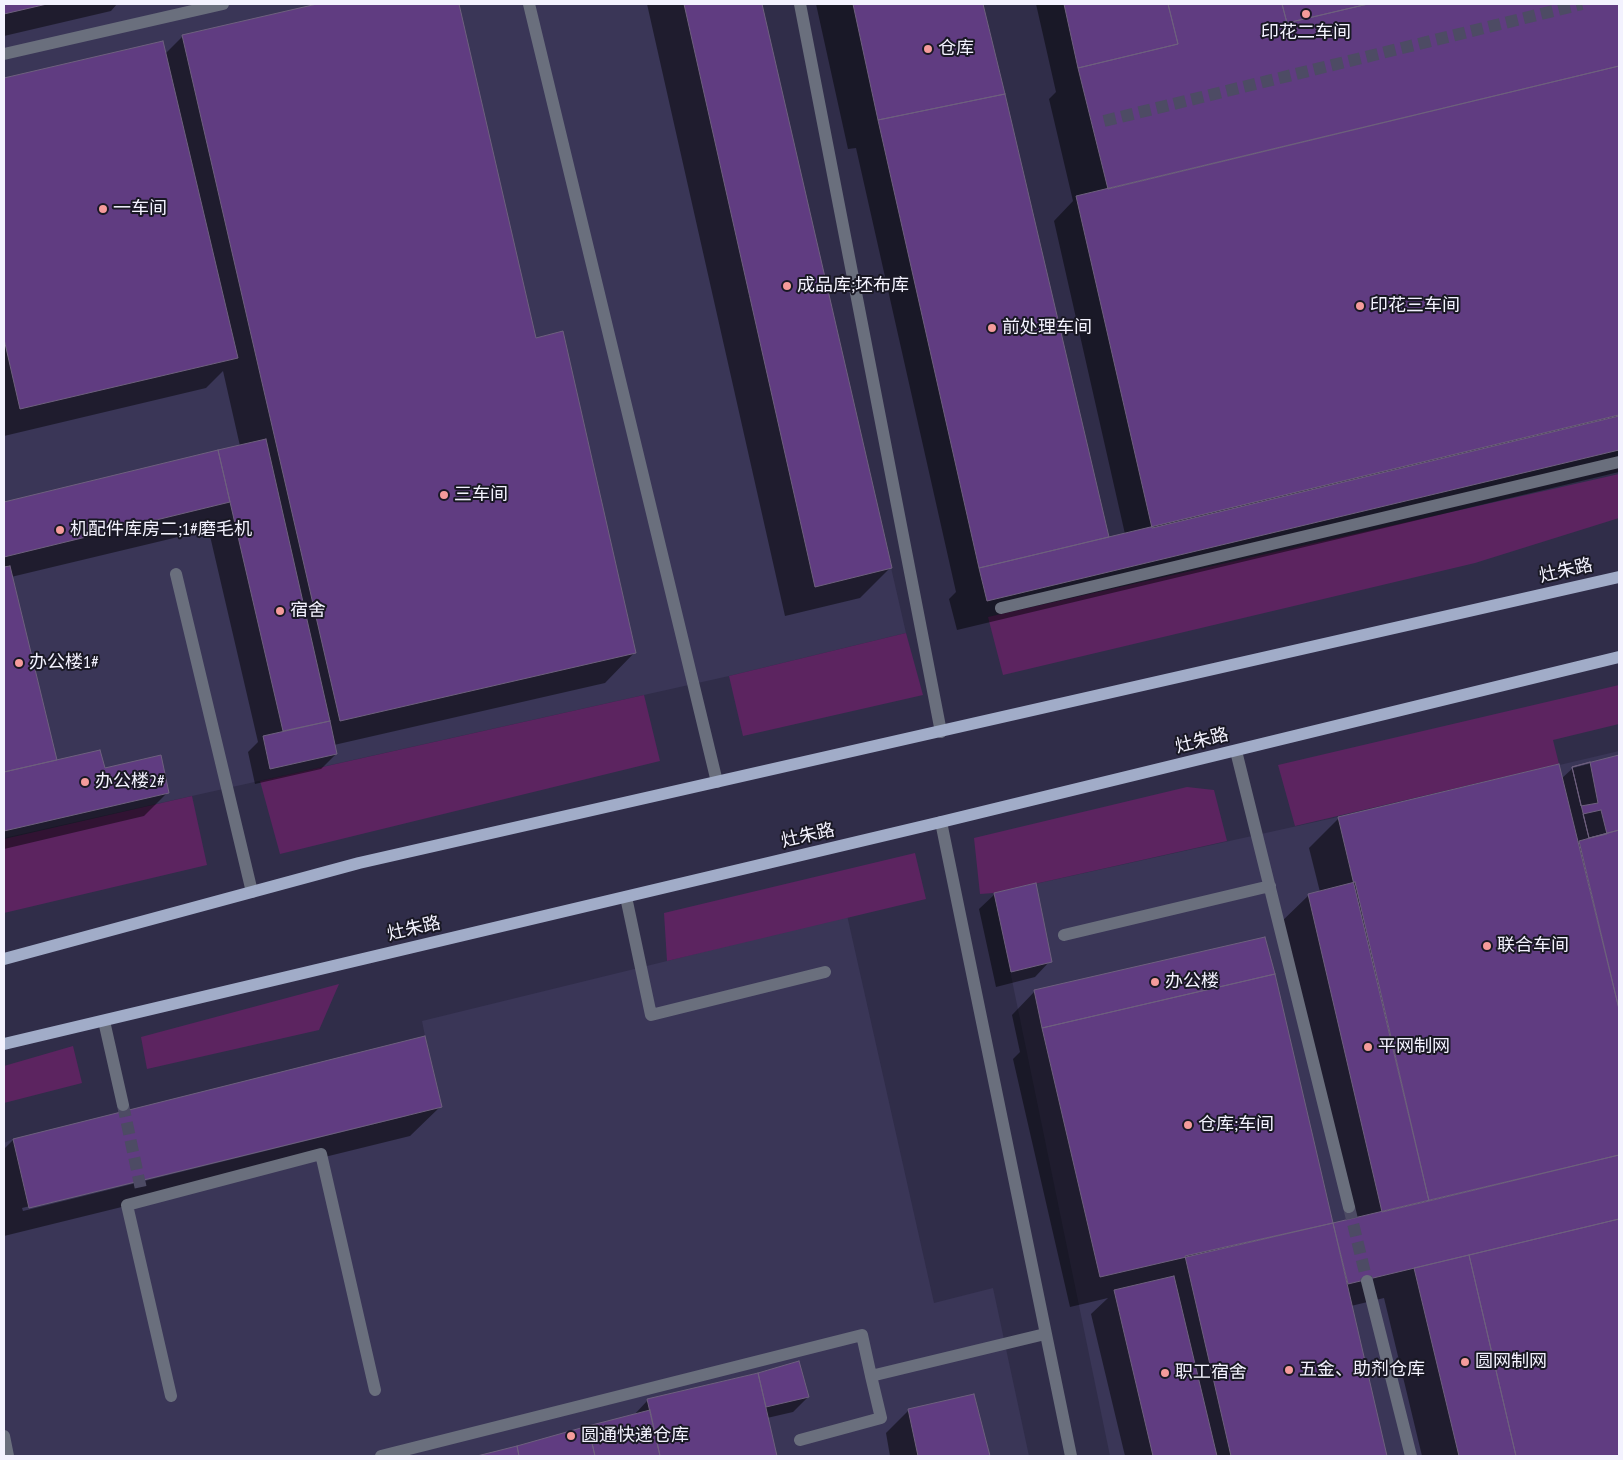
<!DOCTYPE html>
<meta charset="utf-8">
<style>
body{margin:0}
#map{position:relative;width:1623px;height:1460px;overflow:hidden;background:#302d49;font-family:"PT Sans Narrow",sans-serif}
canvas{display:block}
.frame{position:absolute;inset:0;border:5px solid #f3f2fe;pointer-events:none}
</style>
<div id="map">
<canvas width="1623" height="1460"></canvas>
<div class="frame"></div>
</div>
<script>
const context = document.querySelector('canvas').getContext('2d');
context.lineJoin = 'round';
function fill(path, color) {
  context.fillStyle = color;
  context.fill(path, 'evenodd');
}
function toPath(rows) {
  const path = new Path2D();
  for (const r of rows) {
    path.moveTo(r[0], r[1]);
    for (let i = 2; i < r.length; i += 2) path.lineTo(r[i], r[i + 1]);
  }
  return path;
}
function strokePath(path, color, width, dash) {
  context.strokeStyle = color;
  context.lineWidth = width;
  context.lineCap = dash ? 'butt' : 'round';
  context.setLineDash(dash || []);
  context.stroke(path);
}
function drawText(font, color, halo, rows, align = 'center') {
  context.font = font + ' "PT Sans Narrow","Noto Sans SC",sans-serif';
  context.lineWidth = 4;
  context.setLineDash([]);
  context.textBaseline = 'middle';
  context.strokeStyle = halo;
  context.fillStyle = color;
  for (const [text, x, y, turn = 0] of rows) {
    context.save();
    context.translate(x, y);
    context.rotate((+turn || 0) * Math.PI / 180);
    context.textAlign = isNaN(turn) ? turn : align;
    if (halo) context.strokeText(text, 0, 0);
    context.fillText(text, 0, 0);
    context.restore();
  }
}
fill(toPath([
 [4,4,762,4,906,633,729,676,4,838],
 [1619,751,1619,1456,1110,1456,994,893,1338,817],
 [847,915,934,1303,993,1288,1029,1456,4,1456,4,1143,13,1139,425,1036,422,1021,667,961]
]), '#3a3657');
fill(toPath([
 [1619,474,1619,518,1475,563,1003,675,988,617],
 [906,633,923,695,743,736,729,676],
 [1619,685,1619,724,1553,740,1559,764,1295,826,1278,765],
 [644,695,660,761,280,854,260,781],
 [1187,787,1214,790,1227,841,994,893,980,894,974,838],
 [192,796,207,865,4,913,4,839],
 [915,853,926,899,667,961,664,913],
 [339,984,319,1030,147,1069,141,1037],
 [73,1046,82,1083,4,1103,4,1066]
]), '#5c2460');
fill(toPath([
 [4,4,117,4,111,11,4,36],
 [323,4,457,4,535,339,635,652,605,683,334,745,336,754,321,769,255,784,248,752,258,742,207,523,199,532,11,577,56,761,104,770,167,793,144,816,4,849,4,504,240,446,223,371,206,388,4,436,4,79,162,43,165,54,183,36],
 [647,4,761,4,891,567,860,598,785,616],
 [816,4,982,4,1108,536,1105,539,1125,534,1054,221,1073,201,1049,99,1056,92,1036,4,1619,4,1619,472,957,630,949,599,956,592,856,148,848,149],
 [1619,756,1619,1456,1422,1456,1384,1298,1351,1306,1386,1456,1125,1456,1091,1314,1108,1298,1070,1307,1013,1059,1020,1052,1012,1015,1035,991,1332,1224,1347,1221,1278,925,1309,895,1320,892,1309,848,1339,818,1561,779,1573,768],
 [995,894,1050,961,1035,977,996,987,979,909],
 [441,1106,410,1136,4,1236,4,1149,13,1140],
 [407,1114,407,1116,23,1211,22,1208],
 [798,1363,808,1397,793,1412,767,1418,776,1456,482,1456,633,1416,648,1400],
 [974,1395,989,1456,890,1456,886,1433,909,1410]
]), '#0007');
const building = toPath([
 [4,4,47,4,4,14,4,4],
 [317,4,459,4,536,338,563,331,636,653,340,721,182,35,317,4],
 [684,4,762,4,892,568,815,587,684,4],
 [853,4,983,4,1005,94,878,120,853,4],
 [1064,4,1168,4,1178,44,1078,68,1064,4],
 [1168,4,1282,4,1287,23,1368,4,1619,4,1619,66,1108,189,1078,68,1178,44,1168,4],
 [1282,4,1368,4,1287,23,1282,4],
 [163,41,238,358,20,409,4,339,4,78,163,41],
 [1619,66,1619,416,1152,528,1076,196,1619,66],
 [1005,94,1109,537,979,568,878,120,1005,94],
 [1619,415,1619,450,987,601,979,568,1619,415],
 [266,439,330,721,283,731,218,450,266,439],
 [218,450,230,502,4,557,4,502,218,450],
 [10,566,57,760,4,772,4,567,10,566],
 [330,721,337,754,270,769,263,736,330,721],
 [100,750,105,768,161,755,169,793,4,831,4,772,100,750],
 [1619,755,1619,830,1589,838,1572,767,1619,755],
 [1590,762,1598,803,1581,806,1572,767,1590,762],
 [1559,764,1619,1009,1619,1155,1429,1201,1338,817,1559,764],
 [1601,810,1607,834,1589,838,1583,814,1601,810],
 [1619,830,1619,1009,1579,841,1619,830],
 [1355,882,1429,1201,1382,1212,1308,894,1355,882],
 [1036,883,1052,962,1011,972,994,893,1036,883],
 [1265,937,1275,974,1042,1028,1034,990,1265,937],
 [1275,974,1333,1223,1100,1277,1042,1028,1275,974],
 [425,1036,442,1107,29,1208,13,1139,425,1036],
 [1619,1155,1619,1219,1348,1284,1333,1223,1619,1155],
 [1619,1219,1619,1456,1516,1456,1469,1255,1619,1219],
 [1333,1223,1387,1456,1231,1456,1185,1256,1333,1223],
 [1469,1255,1516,1456,1459,1456,1414,1268,1469,1255],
 [1174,1276,1217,1456,1153,1456,1114,1290,1174,1276],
 [799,1361,809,1397,766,1407,758,1373,799,1361],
 [758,1373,777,1456,660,1456,647,1399,758,1373],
 [974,1394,990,1456,918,1456,908,1409,974,1394],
 [650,1410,660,1456,595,1456,588,1426,650,1410],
 [588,1426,595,1456,519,1456,517,1446,588,1426],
 [517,1446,519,1456,477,1456,517,1446]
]);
fill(building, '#603c81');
strokePath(building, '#6e607e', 1);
strokePath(toPath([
 [1104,121,1582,4],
 [123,1105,141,1189],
 [1349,1207,1367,1281]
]), '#4d4b64', 12, [12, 6]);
strokePath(toPath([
 [529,4,717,782],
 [800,4,941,732],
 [4,54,223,4],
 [176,574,252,892],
 [1001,608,1619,462],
 [1236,751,1349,1207],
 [941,822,1071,1456],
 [626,897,651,1015,825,972],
 [1064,935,1270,886],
 [104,1021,123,1105],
 [1367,1281,1411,1456],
 [171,1396,127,1205,321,1154,375,1390],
 [4,1436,8,1456],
 [800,1440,881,1418,871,1376,1045,1334],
 [381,1456,862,1335,871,1376]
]), '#6a6f7d', 12);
strokePath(toPath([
 [4,959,359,863,1619,577],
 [4,1044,941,822,1619,657]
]), '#a1acc8', 12);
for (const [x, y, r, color] of [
 [1306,14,5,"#f59b9b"],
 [928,49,5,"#f59b9b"],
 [103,209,5,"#f59b9b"],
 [787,286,5,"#f59b9b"],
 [1360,306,5,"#f59b9b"],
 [992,328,5,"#f59b9b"],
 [444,495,5,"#f59b9b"],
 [60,530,5,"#f59b9b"],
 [280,611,5,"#f59b9b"],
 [19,663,5,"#f59b9b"],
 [85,782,5,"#f59b9b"],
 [1487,946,5,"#f59b9b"],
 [1155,982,5,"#f59b9b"],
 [1368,1047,5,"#f59b9b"],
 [1188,1125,5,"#f59b9b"],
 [1465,1362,5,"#f59b9b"],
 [1289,1370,5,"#f59b9b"],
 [1165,1373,5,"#f59b9b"],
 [571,1436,5,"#f59b9b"]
]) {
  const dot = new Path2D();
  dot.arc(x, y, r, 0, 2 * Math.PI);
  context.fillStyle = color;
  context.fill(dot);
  strokePath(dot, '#191824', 2);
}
drawText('18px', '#f3f2fe', '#191824', [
 ["印花二车间",1306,33,"center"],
 ["仓库",938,49],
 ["一车间",113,209],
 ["成品库;坯布库",797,286],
 ["印花三车间",1370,306],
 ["前处理车间",1002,328],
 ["三车间",454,495],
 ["机配件库房二;1#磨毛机",70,530],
 ["宿舍",290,611],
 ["办公楼1#",29,663],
 ["办公楼2#",95,782],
 ["联合车间",1497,946],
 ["办公楼",1165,982],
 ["平网制网",1378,1047],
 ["仓库;车间",1198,1125],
 ["圆网制网",1475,1362],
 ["五金、助剂仓库",1299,1370],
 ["职工宿舍",1175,1373],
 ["圆通快递仓库",581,1436]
], 'left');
drawText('18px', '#f3f2fe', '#191824', [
 ["灶朱路",1566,571,-13],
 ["灶朱路",1202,741,-14],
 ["灶朱路",808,836,-13],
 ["灶朱路",414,929,-13]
]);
</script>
